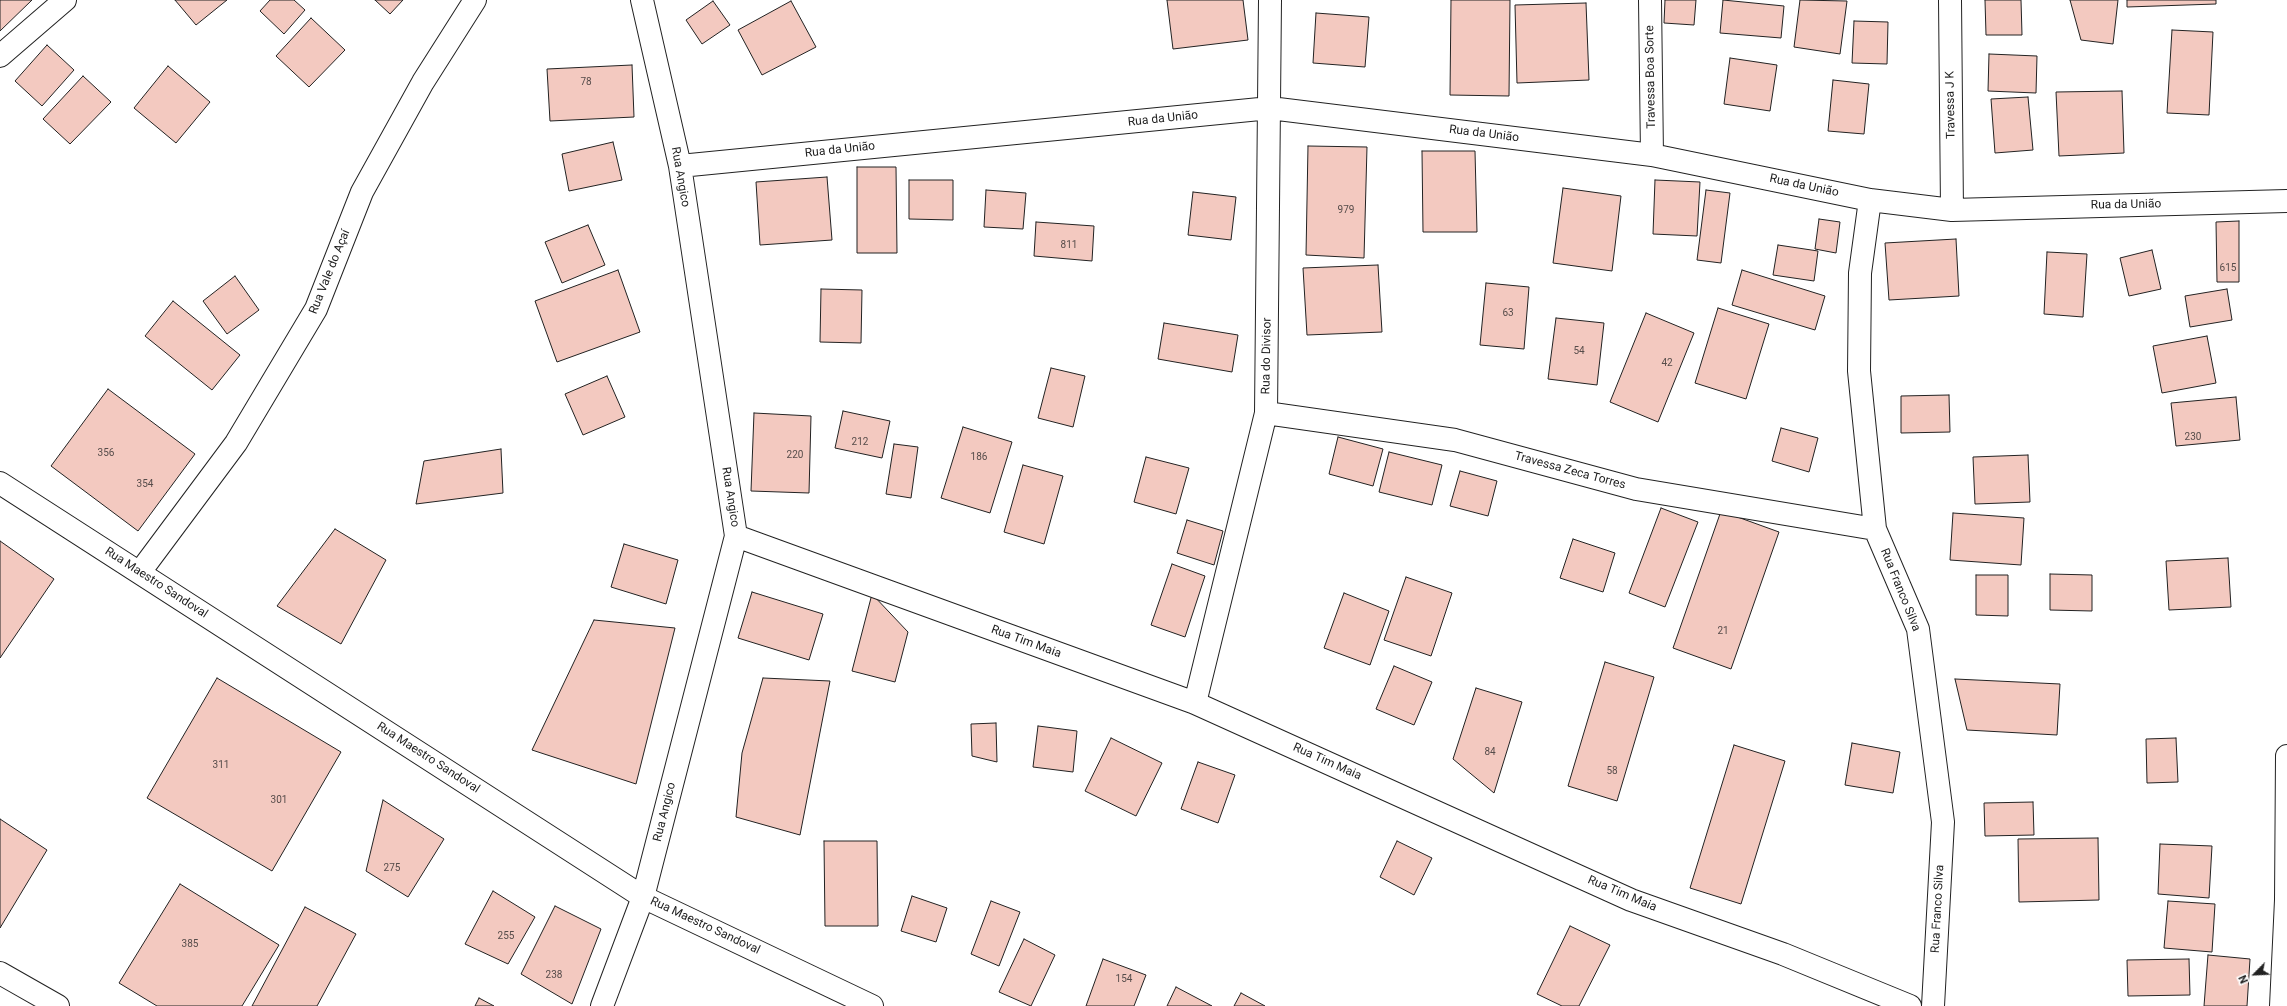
<!DOCTYPE html>
<meta charset="utf-8">
<style>
body{margin:0}
#map{position:relative;width:2287px;height:1006px;overflow:hidden;background:#fff;font-family:Roboto,sans-serif}
canvas{display:block}
.north{position:absolute;left:2235px;top:954px;width:40px;height:40px;-webkit-text-stroke:3px #fff;paint-order:stroke;rotate:246deg;font-size:11px;font-weight:700;line-height:16px;text-align:center;color:#222}
.north::after{content:'';display:block;margin:auto;width:14px;height:18px;background:#222;clip-path:polygon(50% 0,100% 100%,50% 72%,0 100%)}
</style>
<div id="map">
<canvas width="2287" height="1006"></canvas>
<div class="north">N</div>
</div>
<script>
const context = document.querySelector('canvas').getContext('2d');
context.lineJoin = 'round';
function fill(path, color) {
  context.fillStyle = color;
  context.fill(path, 'evenodd');
}
function toPath(rows) {
  const path = new Path2D();
  for (const r of rows) {
    path.moveTo(r[0], r[1]);
    for (let i = 2; i < r.length; i += 2) path.lineTo(r[i], r[i + 1]);
  }
  return path;
}
function strokePath(path, color, width, dash) {
  context.strokeStyle = color;
  context.lineWidth = width;
  context.lineCap = dash ? 'butt' : 'round';
  context.setLineDash(dash || []);
  context.stroke(path);
}
function drawText(font, color, halo, rows, align = 'center') {
  context.font = font + ' Roboto,sans-serif';
  context.lineWidth = 3;
  context.setLineDash([]);
  context.textBaseline = 'middle';
  context.strokeStyle = halo;
  context.fillStyle = color;
  for (const [text, x, y, turn = 0] of rows) {
    context.save();
    context.translate(x, y);
    context.rotate((+turn || 0) * Math.PI / 180);
    context.textAlign = isNaN(turn) ? turn : align;
    if (halo) context.strokeText(text, 0, 0);
    context.fillText(text, 0, 0);
    context.restore();
  }
}
const building = toPath([
 [0,0,32,0,0,31,0,0],
 [175,0,227,0,196,25,175,0],
 [270,0,294,0,305,10,284,34,260,11,270,0],
 [375,0,403,0,390,14,375,0],
 [1167,0,1243,0,1248,40,1173,49,1167,0],
 [1451,0,1510,0,1509,96,1450,95,1451,0],
 [1665,0,1696,0,1694,25,1664,23,1665,0],
 [1723,0,1784,6,1781,38,1720,33,1723,0],
 [1800,0,1847,1,1840,54,1794,47,1800,0],
 [1985,0,2021,0,2022,35,1986,35,1985,0],
 [2070,0,2118,0,2113,44,2081,40,2070,0],
 [2127,0,2216,0,2216,4,2127,7,2127,0],
 [713,1,730,25,702,44,686,20,713,1],
 [791,1,816,47,762,75,738,30,791,1],
 [1586,3,1589,80,1517,83,1515,5,1586,3],
 [1316,13,1369,17,1365,67,1313,63,1316,13],
 [311,18,345,50,309,87,276,56,311,18],
 [1854,21,1888,22,1887,64,1852,63,1854,21],
 [2172,30,2213,32,2209,115,2167,113,2172,30],
 [47,45,74,70,42,106,15,81,47,45],
 [1989,54,2037,56,2036,93,1988,91,1989,54],
 [1730,58,1777,65,1770,111,1724,104,1730,58],
 [632,65,634,117,550,121,547,69,632,65],
 [168,66,210,102,176,143,134,108,168,66],
 [83,76,111,102,70,144,43,119,83,76],
 [1833,80,1869,84,1864,134,1828,131,1833,80],
 [2122,91,2124,153,2059,156,2056,92,2122,91],
 [2028,97,2033,150,1995,153,1991,99,2028,97],
 [613,142,622,180,569,191,562,154,613,142],
 [1308,146,1367,147,1364,258,1306,255,1308,146],
 [1422,151,1475,151,1477,232,1423,232,1422,151],
 [857,167,896,167,897,253,857,253,857,167],
 [827,177,832,240,760,245,756,182,827,177],
 [909,180,953,180,953,220,909,219,909,180],
 [1655,180,1700,182,1697,236,1653,234,1655,180],
 [1563,188,1621,196,1612,271,1553,263,1563,188],
 [986,190,1026,193,1023,229,984,227,986,190],
 [1706,190,1730,193,1721,263,1697,260,1706,190],
 [1193,192,1236,197,1231,240,1188,235,1193,192],
 [1819,219,1840,222,1836,253,1815,249,1819,219],
 [2239,221,2239,282,2217,282,2216,222,2239,221],
 [1036,222,1094,226,1092,261,1034,256,1036,222],
 [588,225,605,265,562,283,545,242,588,225],
 [1956,239,1959,296,1889,300,1885,243,1956,239],
 [1778,245,1818,251,1814,281,1773,275,1778,245],
 [2152,250,2161,289,2129,296,2120,258,2152,250],
 [2047,252,2087,254,2083,317,2044,314,2047,252],
 [1378,265,1382,332,1307,335,1303,268,1378,265],
 [618,270,640,332,557,362,535,301,618,270],
 [1742,270,1825,296,1815,330,1732,305,1742,270],
 [235,276,259,310,227,334,203,301,235,276],
 [1486,283,1529,287,1524,349,1480,345,1486,283],
 [821,289,862,290,861,343,820,342,821,289],
 [2227,289,2232,320,2190,327,2185,296,2227,289],
 [173,301,240,355,212,390,145,336,173,301],
 [1718,308,1769,324,1746,399,1695,383,1718,308],
 [1646,313,1694,333,1658,422,1610,402,1646,313],
 [1556,318,1604,323,1597,385,1548,379,1556,318],
 [1164,323,1238,335,1232,372,1158,359,1164,323],
 [2207,336,2216,383,2162,393,2153,346,2207,336],
 [1051,368,1085,376,1073,427,1038,418,1051,368],
 [607,376,625,417,583,435,565,394,607,376],
 [108,389,195,454,138,531,51,466,108,389],
 [1949,395,1950,432,1901,433,1901,396,1949,395],
 [2236,397,2240,440,2176,446,2171,403,2236,397],
 [843,411,890,421,882,458,835,448,843,411],
 [754,413,811,416,809,493,751,491,754,413],
 [963,427,1012,442,990,513,941,498,963,427],
 [1781,428,1818,438,1809,472,1772,461,1781,428],
 [1338,437,1383,449,1373,486,1329,474,1338,437],
 [894,444,918,447,911,498,886,494,894,444],
 [501,449,503,493,416,504,424,461,501,449],
 [1389,452,1442,465,1432,505,1379,492,1389,452],
 [2028,455,2030,502,1975,504,1973,457,2028,455],
 [1146,457,1189,468,1176,514,1134,502,1146,457],
 [1023,465,1063,476,1044,544,1004,532,1023,465],
 [1460,471,1497,481,1488,516,1450,506,1460,471],
 [1661,508,1698,522,1665,607,1629,593,1661,508],
 [1721,511,1779,532,1731,669,1673,648,1721,511],
 [1953,513,2024,518,2021,565,1950,560,1953,513],
 [1187,520,1223,531,1214,565,1177,553,1187,520],
 [335,529,386,560,341,644,277,606,335,529],
 [1573,539,1615,553,1603,592,1560,578,1573,539],
 [0,541,54,579,0,658,0,541],
 [624,544,678,560,666,604,611,587,624,544],
 [2228,558,2231,607,2169,610,2166,561,2228,558],
 [1172,564,1205,576,1185,637,1151,625,1172,564],
 [2050,574,2092,575,2092,611,2050,610,2050,574],
 [1976,575,2008,575,2008,616,1976,615,1976,575],
 [1406,577,1452,593,1431,656,1384,640,1406,577],
 [752,592,823,614,809,660,738,638,752,592],
 [1344,593,1389,611,1370,665,1324,648,1344,593],
 [872,594,908,632,895,682,852,671,872,594],
 [594,620,675,628,636,784,532,750,594,620],
 [1605,662,1654,677,1617,801,1568,786,1605,662],
 [1394,666,1432,682,1414,725,1376,709,1394,666],
 [217,678,341,752,272,871,147,798,217,678],
 [763,678,830,681,800,835,736,817,742,753,763,678],
 [1955,679,2060,684,2057,735,1967,730,1955,679],
 [1476,688,1522,702,1494,793,1453,759,1476,688],
 [996,723,997,762,972,756,971,724,996,723],
 [1038,726,1077,731,1073,772,1033,767,1038,726],
 [1111,738,1162,763,1136,816,1085,791,1111,738],
 [2176,738,2178,782,2147,783,2146,739,2176,738],
 [1852,743,1900,752,1893,793,1845,785,1852,743],
 [1734,745,1785,761,1741,904,1690,888,1734,745],
 [1198,762,1235,775,1218,823,1181,809,1198,762],
 [383,800,444,839,408,897,366,871,383,800],
 [2033,802,2034,835,1985,836,1984,803,2033,802],
 [0,819,47,850,0,928,0,819],
 [2098,838,2099,900,2019,902,2018,839,2098,838],
 [824,841,877,841,878,926,825,926,824,841],
 [1397,841,1432,858,1414,895,1380,877,1397,841],
 [2160,844,2212,846,2209,898,2158,894,2160,844],
 [180,884,279,945,242,1006,157,1006,119,983,180,884],
 [493,891,535,917,508,964,465,944,493,891],
 [912,896,947,908,936,942,901,931,912,896],
 [991,901,1020,912,999,966,971,954,991,901],
 [2168,901,2215,904,2212,952,2164,948,2168,901],
 [555,906,601,929,572,1004,521,974,555,906],
 [305,907,356,934,317,1006,252,1006,305,907],
 [1570,926,1610,945,1579,1006,1562,1006,1537,994,1570,926],
 [1024,939,1055,955,1031,1006,999,992,1024,939],
 [2208,955,2250,959,2247,1006,2204,1006,2208,955],
 [1103,959,1146,975,1134,1006,1086,1006,1103,959],
 [2189,959,2190,995,2128,996,2127,960,2189,959],
 [1176,987,1212,1006,1167,1006,1176,987],
 [1241,993,1265,1006,1234,1006,1241,993],
 [479,998,494,1006,475,1006,479,998]
]);
fill(building, '#f3c9c0');
strokePath(building, '#222', 1);
const minor = toPath([
 [1650,0,1652,155],
 [1950,0,1952,210],
 [0,56,65,0],
 [680,166,1270,108,1652,155,1870,200,1952,210,2287,201],
 [1870,200,1860,273,1859,371,1875,529,1918,629,1943,822,1933,1006],
 [1266,413,1455,440,1636,489,1875,529],
 [0,483,643,897,872,1006],
 [736,536,1195,703,1631,900,1783,954,1910,1006],
 [140,572,236,443,316,309,362,192,423,82,475,0],
 [1195,703,1266,413,1270,0],
 [0,973,58,1006],
 [602,1006,643,897,736,536,680,166,642,0],
 [2281,1006,2286,900,2287,756]
]);
strokePath(minor, '#222', 24);
strokePath(minor, '#fff', 22);
drawText('10px', '#564c4a', null, [
 ["78",586,82],
 ["979",1346,210],
 ["811",1069,245],
 ["615",2228,268],
 ["63",1508,313],
 ["54",1579,351],
 ["42",1667,363],
 ["230",2193,437],
 ["212",860,442],
 ["356",106,453],
 ["220",795,455],
 ["186",979,457],
 ["354",145,484],
 ["21",1723,631],
 ["84",1490,752],
 ["311",221,765],
 ["58",1612,771],
 ["301",279,800],
 ["275",392,868],
 ["255",506,936],
 ["385",190,944],
 ["238",554,975],
 ["154",1124,979]
]);
drawText('12px', '#222', '#fff', [
 ["Travessa Boa Sorte",1651,77,-91],
 ["Travessa J K",1951,105,-91],
 ["Rua da União",1163,119,-6],
 ["Rua da União",1484,134,7],
 ["Rua da União",840,150,-6],
 ["Rua Angico",680,177,80],
 ["Rua da União",1804,186,12],
 ["Rua da União",2126,205,-1],
 ["Rua Vale do Açaí",330,272,-68],
 ["Rua do Divisor",1267,356,-89],
 ["Travessa Zeca Torres",1570,471,15],
 ["Rua Angico",730,497,81],
 ["Rua Maestro Sandoval",156,583,33],
 ["Rua Franco Silva",1900,590,68],
 ["Rua Tim Maia",1026,642,20],
 ["Rua Maestro Sandoval",428,758,33],
 ["Rua Tim Maia",1327,762,24],
 ["Rua Angico",665,812,-76],
 ["Rua Tim Maia",1622,894,23],
 ["Rua Franco Silva",1938,909,-87],
 ["Rua Maestro Sandoval",705,926,25]
]);
</script>
